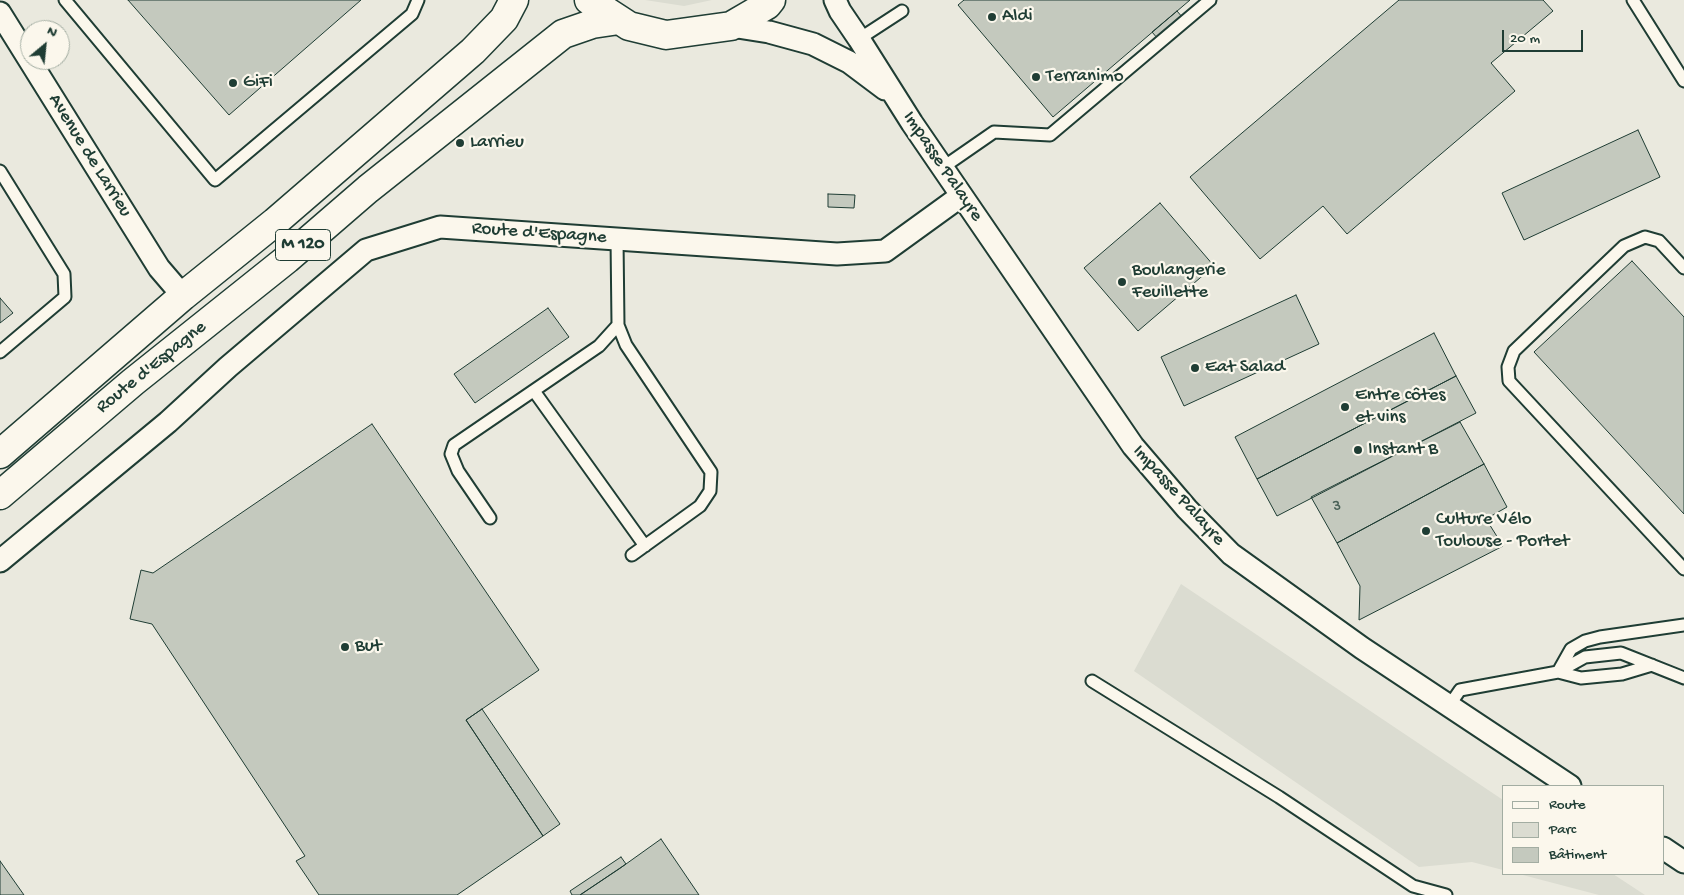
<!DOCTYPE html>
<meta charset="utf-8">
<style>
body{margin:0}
#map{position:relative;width:1684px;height:895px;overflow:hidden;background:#fbf7ec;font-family:"Gochi Hand",sans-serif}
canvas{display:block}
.legend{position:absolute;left:1502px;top:785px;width:162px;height:90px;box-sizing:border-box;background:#fbf7ec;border:1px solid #a3ada2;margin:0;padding:6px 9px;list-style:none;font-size:15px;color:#1f3d34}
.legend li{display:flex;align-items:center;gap:10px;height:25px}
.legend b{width:25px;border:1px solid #a3ada2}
.north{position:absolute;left:20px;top:20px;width:50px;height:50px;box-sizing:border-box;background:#fbf7ec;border:1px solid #a3ada2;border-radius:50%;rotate:28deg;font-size:14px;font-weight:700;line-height:20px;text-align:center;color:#1f3d34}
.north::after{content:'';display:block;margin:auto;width:18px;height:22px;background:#1f3d34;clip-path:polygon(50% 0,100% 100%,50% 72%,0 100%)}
.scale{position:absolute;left:1502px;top:30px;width:81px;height:22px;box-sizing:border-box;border:2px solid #1f3d34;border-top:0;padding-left:6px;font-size:15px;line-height:18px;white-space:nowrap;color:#1f3d34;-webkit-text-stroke:4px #fbf7ec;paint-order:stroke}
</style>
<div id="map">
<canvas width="1684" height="895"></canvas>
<ul class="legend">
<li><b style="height:6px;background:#fbf7ec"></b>Route</li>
<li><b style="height:14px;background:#dbdcd1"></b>Parc</li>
<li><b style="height:14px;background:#c4c9be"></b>Bâtiment</li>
</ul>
<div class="north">N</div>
<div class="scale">20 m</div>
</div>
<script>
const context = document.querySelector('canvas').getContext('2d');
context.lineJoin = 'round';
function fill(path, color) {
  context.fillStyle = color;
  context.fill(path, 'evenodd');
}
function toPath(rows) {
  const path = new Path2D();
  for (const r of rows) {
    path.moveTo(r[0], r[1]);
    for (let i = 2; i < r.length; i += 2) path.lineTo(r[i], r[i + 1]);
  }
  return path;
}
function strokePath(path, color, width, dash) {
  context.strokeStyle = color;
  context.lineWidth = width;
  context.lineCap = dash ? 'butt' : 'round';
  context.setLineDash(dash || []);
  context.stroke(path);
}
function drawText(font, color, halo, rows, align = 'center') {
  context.font = font + ' "Gochi Hand",sans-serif';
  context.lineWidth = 4.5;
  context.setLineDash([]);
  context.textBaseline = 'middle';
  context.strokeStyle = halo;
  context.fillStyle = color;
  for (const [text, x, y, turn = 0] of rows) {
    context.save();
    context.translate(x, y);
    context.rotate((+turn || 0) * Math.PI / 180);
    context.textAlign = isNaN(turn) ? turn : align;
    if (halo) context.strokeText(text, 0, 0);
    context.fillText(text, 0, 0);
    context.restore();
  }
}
fill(toPath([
 [0,0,1684,0,1684,895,0,895],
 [30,30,60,30,60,60,30,60],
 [1503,786,1663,786,1663,874,1503,874]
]), '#eae9de');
fill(toPath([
 [645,0,712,0,684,6],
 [1181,584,1503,800,1503,870,1472,862,1419,867,1134,671],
 [1519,874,1613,874,1645,895,1599,895]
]), '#dbdcd1');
const building = toPath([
 [128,0,361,0,229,115,128,0],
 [964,0,1190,0,1053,117,958,5,964,0],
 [1399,0,1543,0,1553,11,1491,63,1515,91,1347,234,1323,206,1260,259,1190,177,1399,0],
 [1177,11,1183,18,1158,39,1152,32,1177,11],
 [1638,130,1660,177,1524,240,1502,193,1638,130],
 [828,194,855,195,854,208,828,207,828,194],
 [1160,203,1214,266,1138,331,1084,268,1160,203],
 [1632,261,1684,317,1684,514,1534,352,1632,261],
 [1296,295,1319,344,1184,406,1161,357,1296,295],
 [0,298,13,313,0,323,0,298],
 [548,308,569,337,475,403,454,374,548,308],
 [1434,333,1456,376,1257,479,1235,437,1434,333],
 [1456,376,1476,413,1277,516,1257,479,1456,376],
 [1460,422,1484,464,1337,543,1311,497,1460,422],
 [372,424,539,670,466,720,543,836,457,895,319,895,296,861,305,856,152,624,130,619,141,570,153,573,372,424],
 [1484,464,1507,507,1486,519,1503,546,1359,620,1360,586,1337,543,1484,464],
 [482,709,560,824,543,836,466,720,482,709],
 [661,839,699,895,580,895,619,869,661,839],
 [621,857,626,864,580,895,572,895,570,891,621,857],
 [0,861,24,895,0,895,0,861]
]);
fill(building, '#c4c9be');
strokePath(building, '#1f3d34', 1);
const service = toPath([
 [65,0,215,180,412,14,418,0],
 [1633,0,1684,81],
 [859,39,902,11],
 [942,168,994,132,1050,135,1210,0],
 [0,171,64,274,65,297,0,352],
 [617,239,618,325,626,345,711,472,710,491,700,506,632,555],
 [1684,268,1659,241,1645,237,1624,246,1514,351,1508,367,1509,381,1684,569],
 [534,391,645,546],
 [490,518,458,471,451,454,454,445,599,346,618,325],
 [1558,672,1571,649,1585,641,1600,637,1684,625],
 [1558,672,1581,678,1622,674,1652,665],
 [1092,681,1279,797,1413,886,1446,895],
 [1449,706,1460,690,1558,672,1585,657,1621,653,1684,678]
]);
const minor = toPath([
 [835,0,840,11,859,39,912,123,1133,446,1187,509,1231,554,1362,648,1570,786],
 [0,13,159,268,183,296],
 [731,26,769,32,813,44,849,62,885,89],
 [0,561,168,422,228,367,366,250,440,227,837,254,885,251,961,196],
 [1663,848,1684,862]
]);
const primary = toPath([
 [589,0,629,26,666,35,731,26,767,5,771,0],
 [0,454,183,296,275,222,473,51,504,19,514,0],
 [0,495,133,382,287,259,368,189,563,34,592,24,619,20]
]);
strokePath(service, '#1f3d34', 15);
strokePath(minor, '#1f3d34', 25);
strokePath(primary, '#1f3d34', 31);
strokePath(service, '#fbf7ec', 11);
strokePath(minor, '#fbf7ec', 21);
strokePath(primary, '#fbf7ec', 28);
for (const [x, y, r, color] of [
 [992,17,5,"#1f3d34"],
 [1036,77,5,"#1f3d34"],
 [233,83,5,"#1f3d34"],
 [460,143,5,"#1f3d34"],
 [1122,282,5,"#1f3d34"],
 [1195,368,5,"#1f3d34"],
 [1345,407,5,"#1f3d34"],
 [1358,450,5,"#1f3d34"],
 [1426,531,5,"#1f3d34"],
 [345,647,5,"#1f3d34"]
]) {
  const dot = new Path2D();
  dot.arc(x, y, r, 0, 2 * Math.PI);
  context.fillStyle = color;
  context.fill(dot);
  strokePath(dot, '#fbf7ec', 2);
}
drawText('16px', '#486056', null, [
 ["3",1337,508]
]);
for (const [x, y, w] of [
 [303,245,55]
]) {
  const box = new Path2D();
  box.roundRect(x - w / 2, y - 15.5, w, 31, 4);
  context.fillStyle = '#fbf7ec';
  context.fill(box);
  strokePath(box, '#1f3d34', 1);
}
drawText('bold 18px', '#1f3d34', null, [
 ["M 120",303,245]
]);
drawText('19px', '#1f3d34', '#fbf7ec', [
 ["Aldi",1002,17],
 ["Terranimo",1046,77],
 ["GiFi",243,83],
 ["Larrieu",470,143],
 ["Boulangerie",1132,271],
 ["Feuillette",1132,293],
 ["Eat Salad",1205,368],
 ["Entre côtes",1355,396],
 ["et vins",1355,418],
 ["Instant B",1368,450],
 ["Culture Vélo",1436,520],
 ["Toulouse - Portet",1436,542],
 ["But",355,647]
], 'left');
drawText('19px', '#1f3d34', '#fbf7ec', [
 ["Avenue de Larrieu",89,156,58],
 ["Impasse Palayre",942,167,56],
 ["Route d'Espagne",539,234,4],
 ["Route d'Espagne",152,368,-39],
 ["Impasse Palayre",1178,496,48]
]);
</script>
